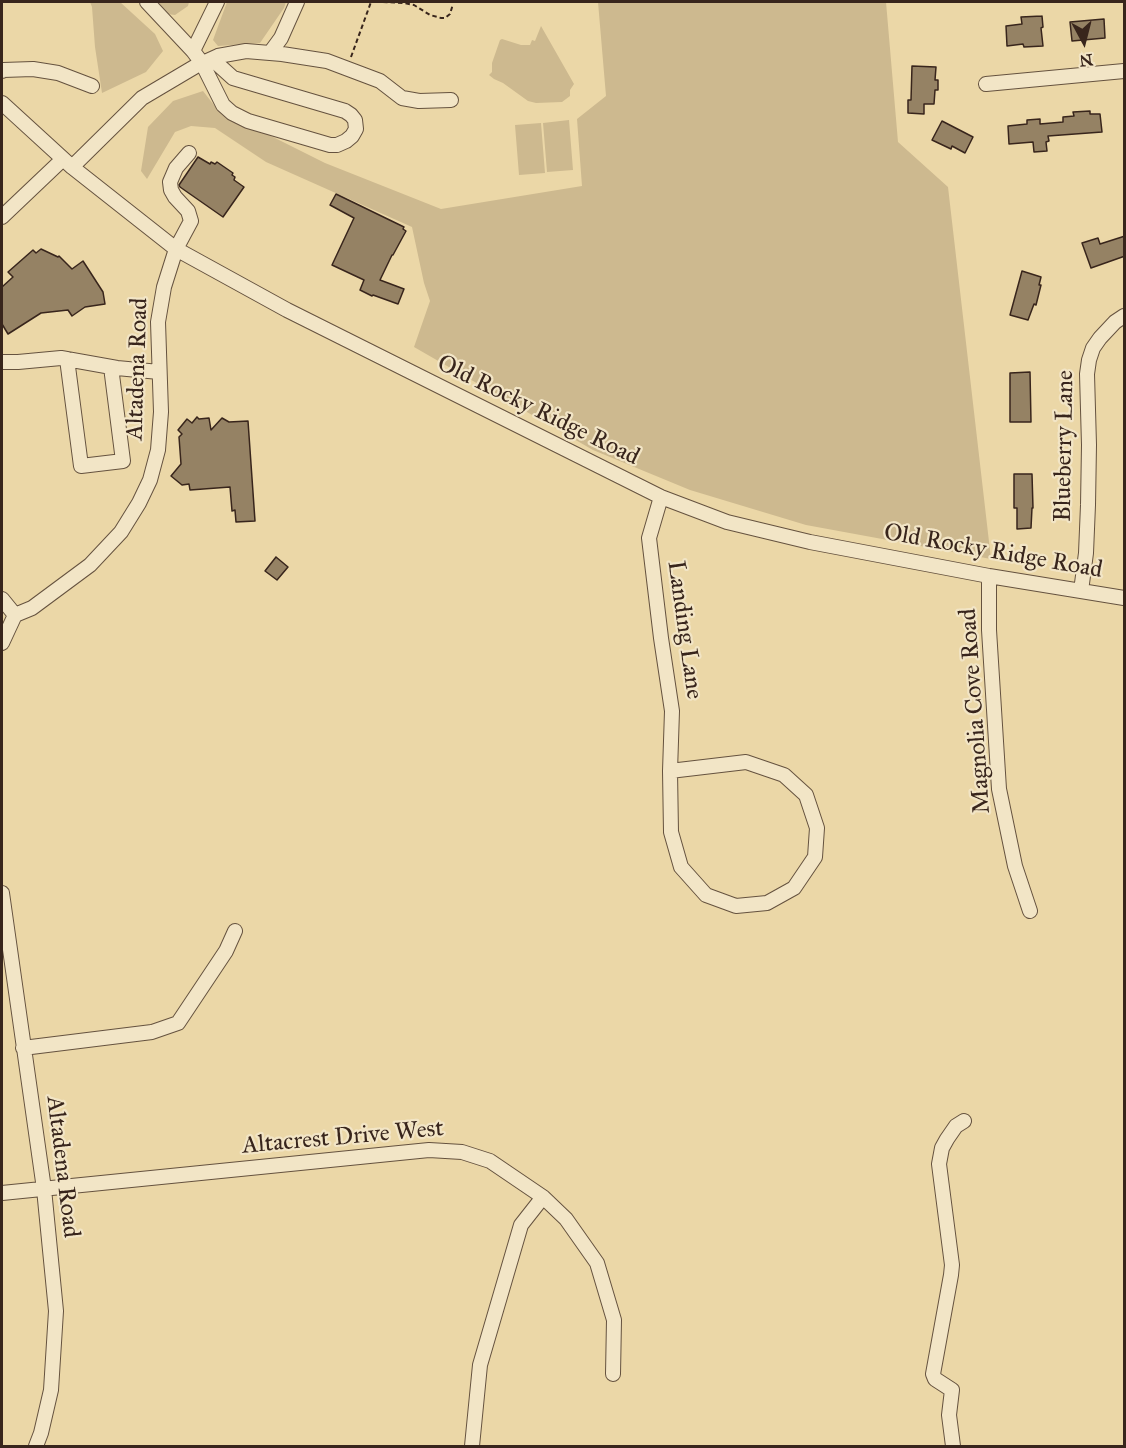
<!DOCTYPE html>
<style>
body{margin:0}
#map{position:relative;width:1126px;height:1448px;overflow:hidden;background:#ebd7a7;font-family:"IM FELL Great Primer",serif}
canvas{display:block}
.frame{position:absolute;inset:0;border:3px solid #38251c;pointer-events:none}
.north{position:absolute;left:1054px;top:12px;width:60px;height:60px;-webkit-text-stroke:4px #f2e5c6;paint-order:stroke;rotate:173deg;font-size:16px;font-weight:700;line-height:24px;text-align:center;color:#38251c}
.north::after{content:'';display:block;margin:auto;width:21px;height:27px;background:#38251c;clip-path:polygon(50% 0,100% 100%,50% 72%,0 100%)}
</style>
<div id="map">
<canvas width="1126" height="1448"></canvas>
<div class="frame"></div>
<div class="north">N</div>
</div>
<script>
const context = document.querySelector('canvas').getContext('2d');
context.lineJoin = 'round';
function fill(path, color) {
  context.fillStyle = color;
  context.fill(path, 'evenodd');
}
function toPath(rows) {
  const path = new Path2D();
  for (const r of rows) {
    path.moveTo(r[0], r[1]);
    for (let i = 2; i < r.length; i += 2) path.lineTo(r[i], r[i + 1]);
  }
  return path;
}
function strokePath(path, color, width, dash) {
  context.strokeStyle = color;
  context.lineWidth = width;
  context.lineCap = dash ? 'butt' : 'round';
  context.setLineDash(dash || []);
  context.stroke(path);
}
function drawText(font, color, halo, rows, align = 'center') {
  context.font = font + ' "IM FELL Great Primer",serif';
  context.lineWidth = 4.5;
  context.setLineDash([]);
  context.textBaseline = 'middle';
  context.strokeStyle = halo;
  context.fillStyle = color;
  for (const [text, x, y, turn = 0] of rows) {
    context.save();
    context.translate(x, y);
    context.rotate((+turn || 0) * Math.PI / 180);
    context.textAlign = isNaN(turn) ? turn : align;
    if (halo) context.strokeText(text, 0, 0);
    context.fillText(text, 0, 0);
    context.restore();
  }
}
fill(toPath([
 [90,2,120,2,155,34,163,51,146,72,102,93,95,47,92,7],
 [155,2,189,2,188,6,175,15,167,14],
 [227,2,286,2,284,8,260,43,218,46,213,40],
 [598,2,886,2,898,142,948,187,991,559,806,525,690,490,593,450,414,347,430,301,424,283,412,227,266,162,215,128,191,126,175,132,147,179,141,171,148,127,173,101,203,91,217,109,325,163,441,209,582,186,577,119,606,96],
 [541,26,574,84,570,90,570,96,562,102,536,103,528,101,503,83,494,79,489,75,492,72,492,63,500,40,502,39,521,45,530,45,532,40,535,41],
 [569,120,573,170,547,172,543,123],
 [541,123,545,173,519,175,515,125]
]), '#cdb98f');
const building = toPath([
 [1042,16,1043,27,1041,28,1043,46,1024,47,1023,44,1007,46,1006,26,1022,24,1021,17,1042,16],
 [1104,19,1105,38,1072,41,1070,22,1104,19],
 [912,66,936,67,935,80,938,80,938,90,935,90,934,104,924,104,924,114,908,113,908,100,911,100,912,66],
 [1090,111,1090,114,1100,114,1102,132,1048,136,1049,141,1046,142,1047,151,1034,152,1033,142,1009,144,1008,126,1027,124,1027,120,1040,119,1040,124,1063,122,1063,117,1074,116,1073,112,1090,111],
 [942,121,973,137,965,153,952,146,951,149,932,140,942,121],
 [198,157,210,164,211,162,215,164,217,162,233,173,232,175,235,177,234,180,244,187,223,217,180,187,179,185,198,157],
 [336,194,404,227,403,229,406,231,393,255,392,255,380,280,404,289,398,304,373,295,372,296,360,290,364,280,332,265,354,218,330,205,336,194],
 [1125,236,1125,256,1091,268,1082,243,1098,238,1100,244,1125,236],
 [41,249,58,257,59,256,72,269,83,261,103,292,105,304,85,307,72,316,68,310,41,313,8,334,2,324,2,287,13,277,8,272,33,250,36,253,41,249],
 [1022,271,1041,277,1039,285,1041,285,1036,305,1034,304,1028,320,1010,315,1022,271],
 [1030,372,1031,422,1010,422,1010,373,1030,372],
 [197,417,199,419,209,418,211,430,222,418,229,422,248,421,255,521,236,522,235,510,232,511,230,487,190,490,189,484,182,485,171,476,181,464,179,437,182,434,178,430,187,419,192,423,197,417],
 [1014,474,1032,474,1033,508,1032,508,1031,528,1017,529,1017,508,1014,508,1014,474],
 [276,557,288,567,277,580,265,571,276,557]
]);
fill(building, '#958264');
strokePath(building, '#38251c', 1.5);
const minor = toPath([
 [147,2,193,51,202,63,223,105,232,113,248,121,330,145,337,145,346,141,352,136,356,129,355,120,351,115,345,111,233,78,212,59],
 [193,51,217,2],
 [270,53,281,38,297,2],
 [2,71,3,70,33,69,58,73,92,86],
 [986,84,1124,71],
 [2,103,72,167,176,249,287,310,661,497,727,522,810,542,989,576,1124,598],
 [72,167,142,98,196,66,218,56,246,51,282,54,327,61,380,81,402,98,419,101,451,100],
 [2,217,63,159],
 [67,359,81,466,123,461,111,367],
 [2,362,18,362,61,358,117,368,159,372],
 [661,497,649,538,661,638,672,711,670,771,746,762,784,775,806,795,817,828,815,857,794,888,767,903,736,906,706,895,681,867,671,832,670,771],
 [989,576,989,630,999,789,1015,866,1030,911],
 [1081,591,1086,553,1088,505,1089,445,1087,374,1089,360,1093,348,1100,338,1115,322,1124,316],
 [2,599,15,615],
 [2,643,15,615,32,608,90,565,121,532,139,503,150,480,158,450,161,412,158,322,164,287,176,249,191,221,188,211,175,197,171,190,170,182,176,168,189,153],
 [2,893,44,1189,56,1311,51,1390,41,1433,36,1446],
 [23,1048,152,1032,178,1023,226,951,235,931],
 [2,1193,429,1150,462,1152,490,1161,543,1197,566,1219,597,1263,614,1320,613,1374],
 [472,1446,480,1365,521,1225,543,1197],
 [953,1446,949,1415,952,1390,935,1379,933,1374,951,1275,952,1265,939,1164,942,1148,947,1139,956,1126,964,1121]
]);
strokePath(minor, '#65523f', 16);
strokePath(toPath([
 [383,2,404,3,414,5,430,15,441,18,445,18,450,14,453,4],
 [351,57,371,2]
]), '#38251c', 2, [4.5, 3]);
strokePath(minor, '#f2e5c6', 14);
drawText('24px', '#38251c', '#f2e5c6', [
 ["Altadena Road",138,369,-88],
 ["Old Rocky Ridge Road",538,411,26],
 ["Blueberry Lane",1065,446,-89],
 ["Old Rocky Ridge Road",993,552,10],
 ["Landing Lane",684,630,82],
 ["Magnolia Cove Road",976,711,-94],
 ["Altacrest Drive West",343,1138,-5],
 ["Altadena Road",62,1167,83]
]);
</script>
